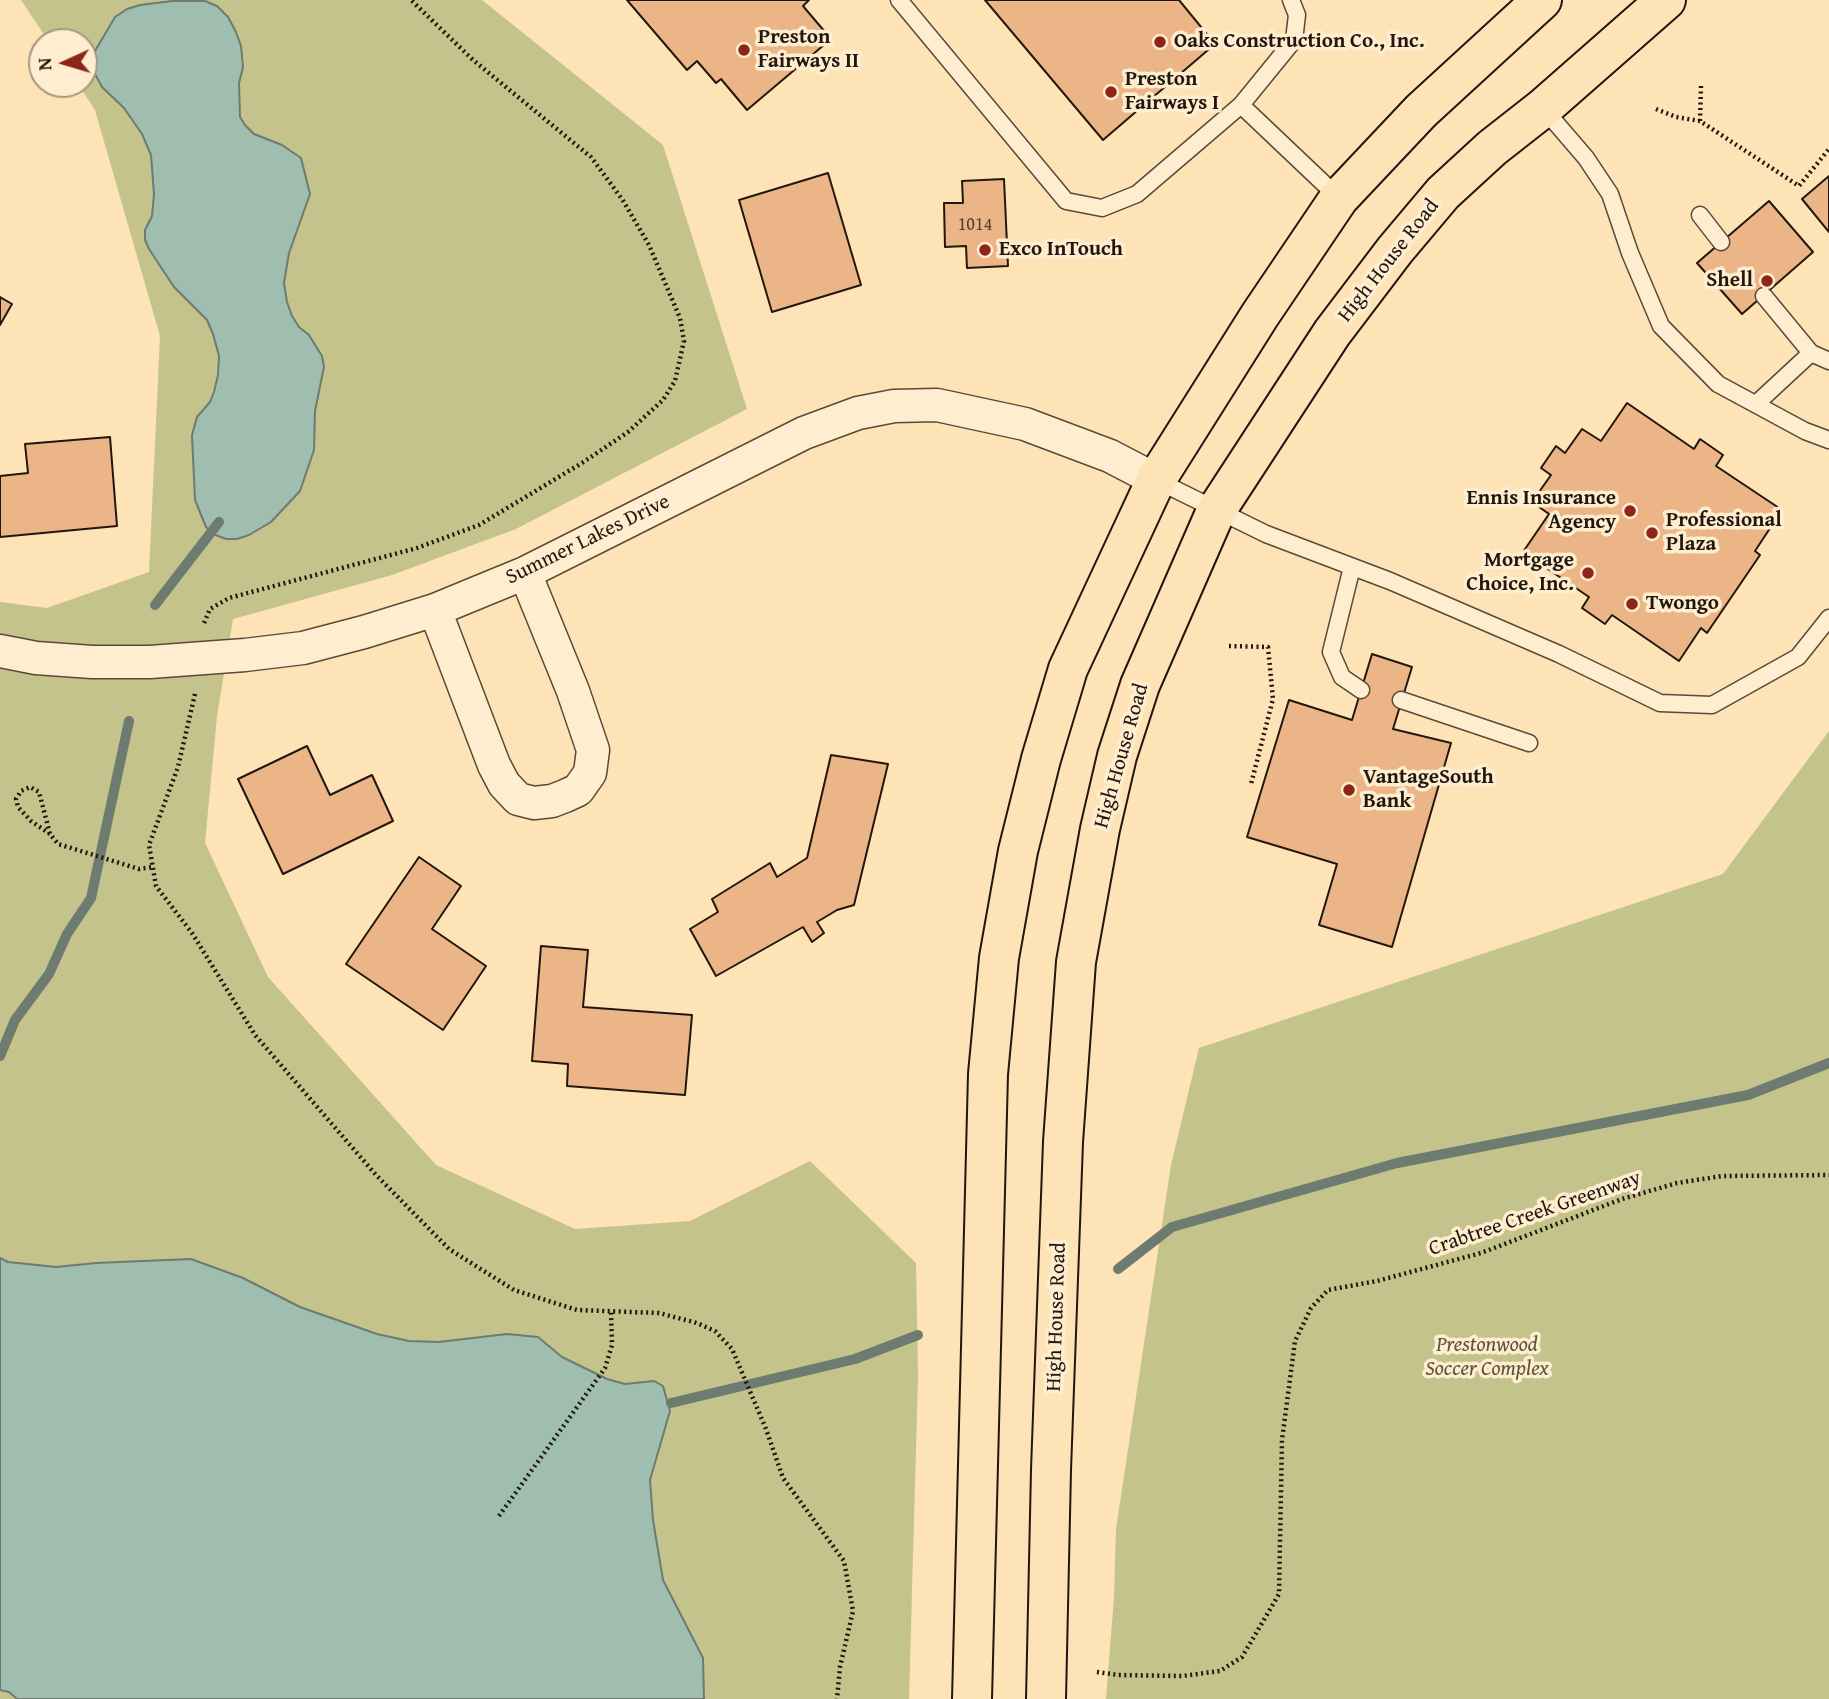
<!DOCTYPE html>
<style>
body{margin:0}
#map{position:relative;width:1829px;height:1699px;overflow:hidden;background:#fde3b5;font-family:"Gentium Book Plus",serif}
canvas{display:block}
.north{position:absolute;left:28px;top:28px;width:70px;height:70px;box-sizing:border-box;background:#feedcf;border:2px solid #a69782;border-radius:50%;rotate:266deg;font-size:19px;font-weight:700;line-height:28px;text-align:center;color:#21170f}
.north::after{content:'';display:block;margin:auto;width:24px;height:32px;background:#8f2418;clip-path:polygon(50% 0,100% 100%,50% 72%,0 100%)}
</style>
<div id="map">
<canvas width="1829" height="1699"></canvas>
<div class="north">N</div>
</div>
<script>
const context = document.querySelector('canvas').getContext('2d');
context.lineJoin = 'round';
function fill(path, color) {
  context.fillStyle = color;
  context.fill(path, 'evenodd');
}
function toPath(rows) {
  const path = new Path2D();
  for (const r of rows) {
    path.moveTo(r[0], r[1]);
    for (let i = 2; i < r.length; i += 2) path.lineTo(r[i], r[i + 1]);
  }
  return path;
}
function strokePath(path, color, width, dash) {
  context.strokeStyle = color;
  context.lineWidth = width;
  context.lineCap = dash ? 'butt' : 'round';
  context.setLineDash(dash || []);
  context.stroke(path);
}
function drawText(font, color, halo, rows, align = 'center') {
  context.font = font + ' "Gentium Book Plus",serif';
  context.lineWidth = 7;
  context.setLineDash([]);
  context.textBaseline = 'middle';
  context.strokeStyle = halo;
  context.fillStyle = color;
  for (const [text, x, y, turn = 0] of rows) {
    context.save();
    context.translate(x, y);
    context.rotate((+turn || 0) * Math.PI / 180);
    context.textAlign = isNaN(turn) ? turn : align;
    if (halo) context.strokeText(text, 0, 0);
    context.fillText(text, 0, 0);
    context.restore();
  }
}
fill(toPath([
 [21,0,482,0,663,145,747,409,516,529,392,575,233,619,217,716,205,843,268,977,436,1165,575,1229,690,1221,810,1161,916,1263,918,1376,909,1699,0,1699,0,602,47,608,149,572,160,336,95,110,78,84,84,84,84,42,49,42],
 [1829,731,1829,1699,1106,1699,1114,1597,1116,1529,1171,1165,1199,1048,1723,874]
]), '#c3c38b');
const water = toPath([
 [172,1,205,1,217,6,228,17,236,32,241,46,243,67,239,83,240,117,245,125,254,134,282,145,301,158,310,194,289,253,284,283,287,302,292,316,299,327,309,335,322,356,324,367,315,411,314,450,300,491,271,522,249,535,237,539,226,539,213,534,206,527,195,500,192,435,197,417,210,402,214,392,218,375,219,356,213,334,207,320,174,287,149,249,145,240,145,230,152,216,154,194,151,155,142,134,124,108,102,87,95,74,95,51,115,17,127,9,140,5,172,1],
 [0,1258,8,1262,56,1267,96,1263,191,1259,243,1278,300,1307,377,1334,409,1341,439,1342,507,1334,538,1337,562,1357,607,1379,625,1384,654,1381,663,1386,670,1411,650,1480,653,1520,663,1580,703,1658,704,1699,17,1699,9,1692,0,1690,0,1258]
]);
fill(water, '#9fbeb0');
strokePath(water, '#6d7b70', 2);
strokePath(toPath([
 [155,605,219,522],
 [0,1056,15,1020,49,974,67,934,91,898,129,721],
 [1118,1269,1172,1227,1397,1163,1748,1095,1829,1063],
 [671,1403,855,1359,918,1335]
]), '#6d7b70', 10);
const building = toPath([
 [627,0,809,0,803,6,831,39,747,110,721,79,716,83,697,61,687,70,627,0],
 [985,0,1179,0,1215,44,1103,140,985,0],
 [828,173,861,285,772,312,739,200,828,173],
 [1829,176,1829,232,1802,199,1829,176],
 [1004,179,1008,266,967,268,966,246,945,247,944,203,963,203,962,181,1004,179],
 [1769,201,1813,252,1742,314,1697,263,1769,201],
 [0,297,12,304,0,325,0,297],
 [1627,403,1694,449,1700,439,1723,455,1716,466,1782,510,1755,551,1760,555,1707,633,1701,628,1679,661,1612,615,1605,624,1582,608,1589,597,1523,552,1549,514,1532,502,1551,475,1541,468,1556,446,1565,453,1582,429,1601,441,1627,403],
 [110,437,117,526,0,537,0,476,28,473,25,444,110,437],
 [1372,654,1412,667,1393,729,1451,743,1392,947,1319,925,1337,864,1247,837,1289,700,1352,720,1372,654],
 [307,746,330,795,372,775,393,821,283,874,238,779,307,746],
 [831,755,888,764,854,905,837,910,817,922,824,933,812,942,803,927,716,976,690,929,718,912,712,899,770,863,777,877,807,858,831,755],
 [419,857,461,886,432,929,486,966,443,1030,346,964,419,857],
 [541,946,588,950,583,1007,692,1015,685,1095,567,1086,568,1064,532,1061,541,946]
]);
fill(building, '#ebb587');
strokePath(building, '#21170f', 2);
const lane = toPath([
 [899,0,1066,201,1102,208,1137,194,1241,105,1294,40,1297,15,1291,0],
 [1241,105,1339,198],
 [1543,108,1586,158,1610,194,1630,253,1661,326,1718,384,1805,431,1829,440],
 [1700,215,1721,242],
 [1764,296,1811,353],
 [1756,404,1811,353,1829,361],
 [1156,480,1266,534,1390,581,1559,654,1660,703,1712,705,1798,657,1829,618],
 [1352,567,1331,652,1342,677,1361,690],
 [1401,700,1529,743]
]);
const street = toPath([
 [435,610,494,765,504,784,518,799,534,803,552,801,565,796,578,790,590,773,593,750,573,691,525,573],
 [0,651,36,658,92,662,150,662,245,655,303,648,364,632,435,610,525,573,804,433,858,413,894,406,937,405,1025,424,1110,456,1156,480]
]);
const primary = toPath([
 [972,1699,988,1074,999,958,1018,851,1041,759,1068,669,1156,480,1260,315,1339,198,1421,111,1542,0],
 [1046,1699,1051,1470,1063,1142,1076,962,1100,829,1117,756,1140,685,1216,511,1332,333,1395,250,1443,193,1492,148,1543,108,1666,0]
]);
strokePath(lane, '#584a38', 19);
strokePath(street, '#584a38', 35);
strokePath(primary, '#21170f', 42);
strokePath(toPath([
 [1701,86,1700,121,1799,186,1829,149],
 [1656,109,1676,117,1700,121],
 [204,623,210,609,229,598,417,548,479,525,582,463,628,432,663,400,675,381,684,341,680,318,649,245,622,199,591,157,473,60,411,0],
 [1229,646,1268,647,1273,699,1251,784],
 [195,694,178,767,149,845,156,886,192,933,255,1035,376,1175,449,1249,514,1290,577,1310,659,1313,697,1323,715,1331,732,1349,766,1429,783,1478,844,1561,853,1611,840,1667,837,1699],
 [50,834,31,821,18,807,16,799,21,791,30,787,39,792,50,834,58,844,139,869,153,867],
 [499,1516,605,1368,612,1345,611,1311],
 [1097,1672,1118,1675,1182,1676,1220,1671,1242,1657,1279,1594,1282,1440,1295,1341,1311,1308,1328,1290,1377,1281,1481,1253,1622,1199,1677,1183,1722,1176,1829,1175]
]), '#21170f', 4.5, [2, 3.5]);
strokePath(lane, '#feedcf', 16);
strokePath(street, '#feedcf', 32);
strokePath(primary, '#fde3b5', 38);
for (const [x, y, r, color] of [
 [1160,42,7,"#8f2418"],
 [744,50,7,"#8f2418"],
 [1111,92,7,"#8f2418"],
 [985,250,7,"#8f2418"],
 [1767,281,7,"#8f2418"],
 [1630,511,7,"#8f2418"],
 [1652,533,7,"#8f2418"],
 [1588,573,7,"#8f2418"],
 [1632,604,7,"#8f2418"],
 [1349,790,7,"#8f2418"]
]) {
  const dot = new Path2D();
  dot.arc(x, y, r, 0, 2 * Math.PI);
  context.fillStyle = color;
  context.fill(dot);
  strokePath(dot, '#feedcf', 2.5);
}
drawText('18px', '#543e2d', null, [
 ["1014",975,225]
]);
drawText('bold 21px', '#21170f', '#feedcf', [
 ["Preston",758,38],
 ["Fairways II",758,62],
 ["Oaks Construction Co., Inc.",1174,42],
 ["Preston",1125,80],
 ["Fairways I",1125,104],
 ["Exco InTouch",999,250],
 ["Shell",1753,281,"right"],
 ["Ennis Insurance",1616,499,"right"],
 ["Agency",1616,523,"right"],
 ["Professional",1666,521],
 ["Plaza",1666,545],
 ["Mortgage",1574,561,"right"],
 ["Choice, Inc.",1574,585,"right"],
 ["Twongo",1646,604],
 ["VantageSouth",1363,778],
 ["Bank",1363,802]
], 'left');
drawText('21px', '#21170f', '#feedcf', [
 ["High House Road",1389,261,-52],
 ["Summer Lakes Drive",588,540,-26],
 ["High House Road",1122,756,-74],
 ["Crabtree Creek Greenway",1535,1214,-19],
 ["High House Road",1057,1317,-88]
]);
drawText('italic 21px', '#5a533a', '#feedcf', [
 ["Prestonwood",1487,1346],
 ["Soccer Complex",1487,1370]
]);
</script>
